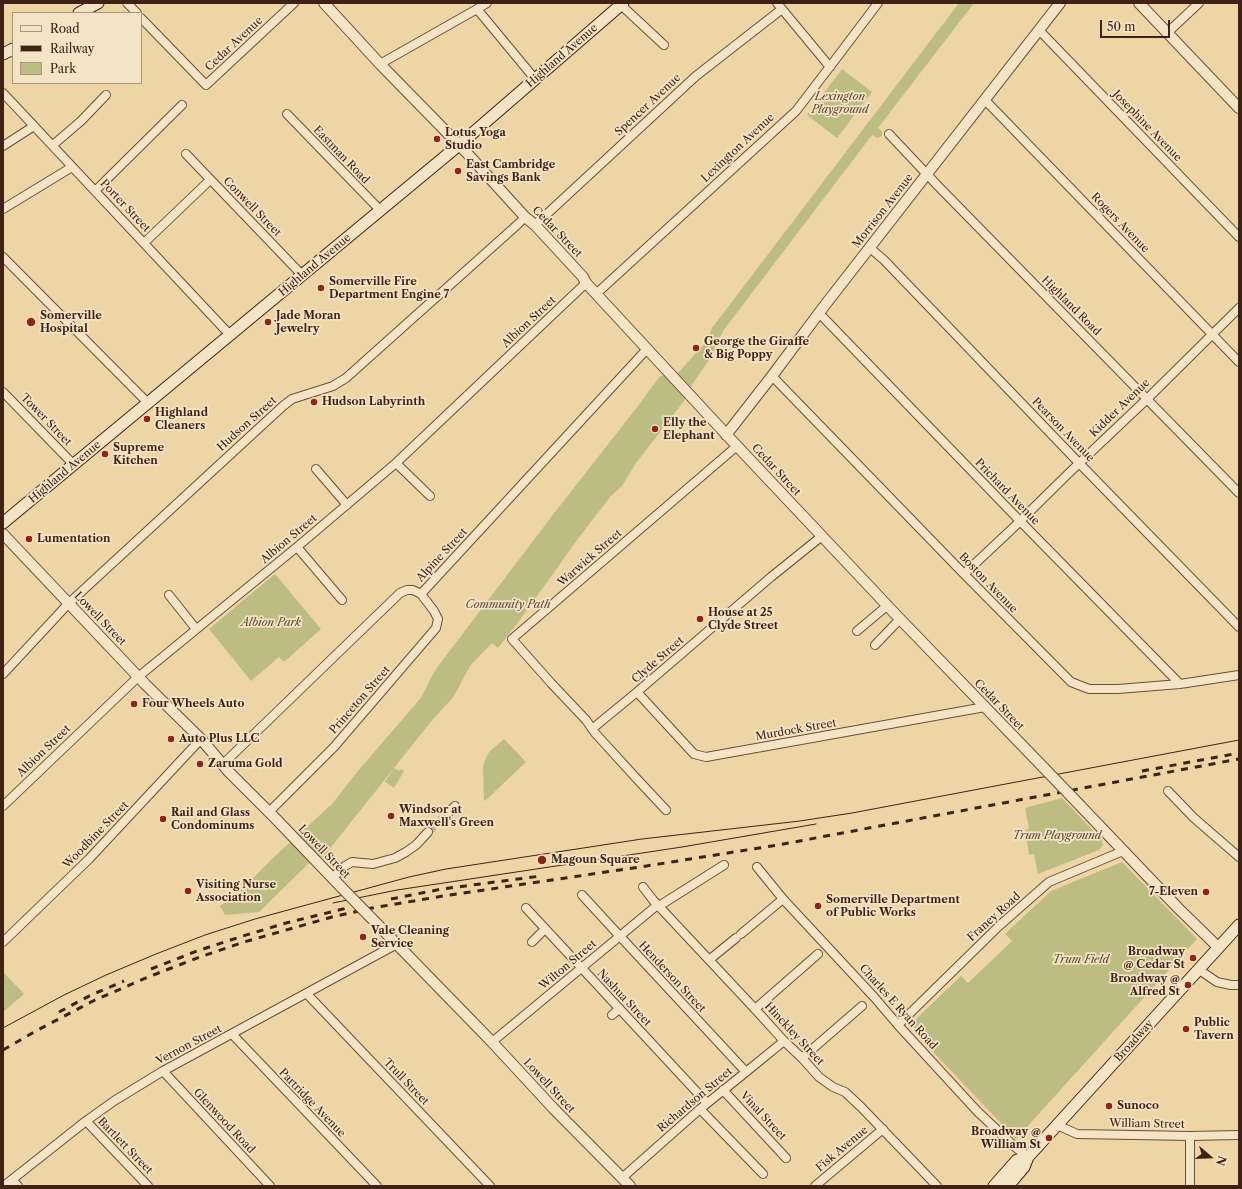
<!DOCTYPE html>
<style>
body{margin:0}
#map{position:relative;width:1242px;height:1189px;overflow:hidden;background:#edd5a6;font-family:"Libre Caslon Text",serif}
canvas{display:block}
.frame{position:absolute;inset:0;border:4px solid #3f2215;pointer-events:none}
.legend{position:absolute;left:12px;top:12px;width:130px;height:72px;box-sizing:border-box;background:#f3e4c5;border:1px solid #ab967f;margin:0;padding:5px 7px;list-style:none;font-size:12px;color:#3f2215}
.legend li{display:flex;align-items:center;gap:8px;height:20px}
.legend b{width:20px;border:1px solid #ab967f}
.north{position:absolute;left:1190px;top:1137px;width:40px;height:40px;-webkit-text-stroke:3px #f3e4c5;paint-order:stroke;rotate:109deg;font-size:11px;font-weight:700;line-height:16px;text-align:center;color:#3f2215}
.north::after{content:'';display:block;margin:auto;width:14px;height:18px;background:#3f2215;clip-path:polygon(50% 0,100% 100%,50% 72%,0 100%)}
.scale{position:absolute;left:1100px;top:20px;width:70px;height:18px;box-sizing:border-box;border:2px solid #3f2215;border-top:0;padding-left:5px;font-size:12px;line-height:14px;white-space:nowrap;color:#3f2215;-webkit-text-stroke:3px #f3e4c5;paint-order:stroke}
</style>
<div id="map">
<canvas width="1242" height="1189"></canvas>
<div class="frame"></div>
<ul class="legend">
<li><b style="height:5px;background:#f3e4c5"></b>Road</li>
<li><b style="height:5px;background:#3f2215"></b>Railway</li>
<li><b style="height:11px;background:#bdbc83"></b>Park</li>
</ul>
<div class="north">N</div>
<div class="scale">50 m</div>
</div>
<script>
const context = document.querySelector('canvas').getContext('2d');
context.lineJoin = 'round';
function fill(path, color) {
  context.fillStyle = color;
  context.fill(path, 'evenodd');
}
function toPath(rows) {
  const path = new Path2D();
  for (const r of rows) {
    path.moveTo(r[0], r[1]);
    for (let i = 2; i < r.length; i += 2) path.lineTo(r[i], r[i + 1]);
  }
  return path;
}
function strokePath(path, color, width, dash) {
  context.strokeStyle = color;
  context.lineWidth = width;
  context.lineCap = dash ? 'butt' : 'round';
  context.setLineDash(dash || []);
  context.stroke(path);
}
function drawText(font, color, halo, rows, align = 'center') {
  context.font = font + ' "Libre Caslon Text",serif';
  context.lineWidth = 3.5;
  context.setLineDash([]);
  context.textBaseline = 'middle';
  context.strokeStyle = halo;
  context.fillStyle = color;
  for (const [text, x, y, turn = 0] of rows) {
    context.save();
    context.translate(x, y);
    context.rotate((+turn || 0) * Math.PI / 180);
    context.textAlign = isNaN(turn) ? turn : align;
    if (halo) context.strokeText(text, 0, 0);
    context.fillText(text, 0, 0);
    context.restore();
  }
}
fill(toPath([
 [959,3,974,3,878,128,882,131,882,136,877,138,872,135,723,331,711,357,693,383,684,401,636,463,622,486,611,496,580,536,522,617,498,648,492,643,470,666,454,696,429,724,324,856,308,864,259,912,225,915,220,906,245,886,275,856,332,804,357,772,420,699,436,669,555,512,638,406,660,376,677,374,707,341,712,328],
 [842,69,872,92,837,138,807,115],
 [275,574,321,629,284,662,279,657,251,681,209,629],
 [504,739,526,762,485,801,484,799,483,769,484,762,489,752],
 [394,768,399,771,401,769,404,771,394,788,385,782],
 [1062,798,1101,839,1103,845,1099,850,1038,874,1034,854,1029,855,1025,830,1029,829,1025,808],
 [1122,862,1197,939,1016,1139,915,1033,914,1026,916,1019,961,976,968,983,1012,941,1005,934,1051,891],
 [3,972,24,994,3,1012]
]), '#bdbc83');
strokePath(toPath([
 [428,832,448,813]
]), '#cab189', 8, [8, 4]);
const minor = toPath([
 [127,3,137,13],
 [777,3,830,67],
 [621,5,664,45],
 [477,9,487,3],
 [141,18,206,85,294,3],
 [1039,30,1239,237],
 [1167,33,1199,3],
 [380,64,477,9,535,79],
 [3,93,230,335],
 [985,100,1239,362],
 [287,114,380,210],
 [889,134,938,186,1239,493],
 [53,145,81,121,106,95],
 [3,146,34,126],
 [186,154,302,275],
 [95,191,182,105],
 [3,209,72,167],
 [535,225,696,76,782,9],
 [144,243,210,180],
 [870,248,884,260,1079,463,1239,627],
 [3,257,148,403],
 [596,294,796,111,835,60,878,3],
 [819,313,1020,521,1180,684],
 [772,376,964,574,1071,682,1089,689,1118,689,1180,684,1239,675],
 [3,392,74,465],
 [396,463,430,496],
 [316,469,347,505],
 [297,547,342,600],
 [964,574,1014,527,1071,471,1147,399,1239,308],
 [421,594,647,349],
 [169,595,196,629],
 [857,631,888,605],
 [875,645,900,619],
 [3,674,68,604,283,406,292,399,333,386,346,378,517,225,525,217],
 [637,692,694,754,706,757,985,707],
 [592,729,637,692,771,577,822,536],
 [222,765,400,593,407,590,413,590,421,594,434,611,438,619,436,628,334,747,269,812],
 [1168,791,1194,818,1239,857],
 [3,806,138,677,297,547,396,463,586,283],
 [666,810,637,779,595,733,586,720,551,683,512,639,737,446],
 [448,813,455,806],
 [757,867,783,899,874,997,898,1025,977,1111,1014,1146,1028,1157],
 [332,878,345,866,352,862,373,864,395,858,406,852,416,845,428,832],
 [643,887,653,900,755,1009,784,1041,802,1058,819,1077,833,1087,845,1092,861,1107,937,1186],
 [582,895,616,932,746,1072],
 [526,908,707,1103],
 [741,934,783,899],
 [3,942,89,859,201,739],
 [532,942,545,929],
 [709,960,736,938],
 [1198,969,1217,982,1231,985,1239,985],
 [307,994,490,1186],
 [755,1009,818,954],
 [612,1015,619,1009],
 [898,1025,999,926,1049,882,1123,851],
 [232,1034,377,1186],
 [492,1042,655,907,659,906,724,865],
 [802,1058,862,1006],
 [163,1071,270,1186],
 [723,1090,786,1158],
 [700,1109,763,1174],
 [86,1121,148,1186],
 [1057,1125,1077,1134,1190,1136,1239,1135],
 [622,1178,700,1109,746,1072,784,1041],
 [12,1180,18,1186],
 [4,1186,86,1121,114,1101,163,1071,397,944],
 [815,1186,883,1129],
 [1190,1186,1190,1136]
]);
const tertiary = toPath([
 [324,3,380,64,466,152,525,217,535,225,583,277,586,283,737,446,900,619,1044,768],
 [1139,3,1239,108],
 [726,435,772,376,825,305,1060,3],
 [3,534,145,684,201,739,229,772,275,818,342,888],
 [1071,796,1178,908,1218,947],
 [383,930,492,1042,553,1108,630,1186]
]);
const secondary = toPath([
 [79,13,98,3],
 [3,54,13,49],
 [3,523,459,145,623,3],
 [994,1186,1017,1160,1028,1157],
 [1008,1186,1024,1167,1028,1157,1239,925]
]);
strokePath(minor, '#6a4f39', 10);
strokePath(tertiary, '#6a4f39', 12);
strokePath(secondary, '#3f2215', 13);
strokePath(minor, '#f3e4c5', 8);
strokePath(tertiary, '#f3e4c5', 10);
strokePath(secondary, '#f3e4c5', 11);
strokePath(toPath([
 [333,903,397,890,682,847,816,824],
 [3,1028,64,995,106,975,156,954,205,935,255,919,409,877,446,869,642,839,800,821,852,813,1239,740]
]), '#3f2215', 1);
strokePath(toPath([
 [1142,771,1239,753],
 [391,899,442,889,541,876],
 [151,969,197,951,243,936,286,923,351,907],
 [59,1012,91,995,124,981],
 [3,1050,34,1032,93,1001,148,977,200,957,244,942,332,917,372,908,443,896,640,867,778,845,1239,759]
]), '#3f2215', 3, [7, 7]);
const tertiaryBridge = toPath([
 [1044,768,1071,796],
 [342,888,383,930]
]);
strokePath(tertiaryBridge, '#6a4f39', 12, []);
strokePath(tertiaryBridge, '#f3e4c5', 10);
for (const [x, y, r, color] of [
 [437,139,4,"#8f2418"],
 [458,171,4,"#8f2418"],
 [321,288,4,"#8f2418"],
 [31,322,5,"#8f2418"],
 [268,322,4,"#8f2418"],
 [696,348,4,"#8f2418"],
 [314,402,4,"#8f2418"],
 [147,419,4,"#8f2418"],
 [655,429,4,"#8f2418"],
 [105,454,4,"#8f2418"],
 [29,539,4,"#8f2418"],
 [700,619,4,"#8f2418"],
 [134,704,4,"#8f2418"],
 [171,739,4,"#8f2418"],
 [200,764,4,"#8f2418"],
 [391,816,4,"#8f2418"],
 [163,819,4,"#8f2418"],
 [542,860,5,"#8f2418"],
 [188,891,4,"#8f2418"],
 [1206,892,4,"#8f2418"],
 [818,906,4,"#8f2418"],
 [363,937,4,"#8f2418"],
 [1193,958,4,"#8f2418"],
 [1188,985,4,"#8f2418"],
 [1186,1029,4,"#8f2418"],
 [1109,1106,4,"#8f2418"],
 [1049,1138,4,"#8f2418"]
]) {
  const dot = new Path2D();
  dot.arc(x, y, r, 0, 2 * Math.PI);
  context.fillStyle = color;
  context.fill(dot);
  strokePath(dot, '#f3e4c5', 1.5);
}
drawText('11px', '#3f2215', '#f3e4c5', [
 ["Cedar Avenue",234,44,-43],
 ["Highland Avenue",562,56,-41],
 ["Spencer Avenue",648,105,-43],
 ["Josephine Avenue",1147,126,46],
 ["Lexington Avenue",738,148,-43],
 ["Eastman Road",341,155,46],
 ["Porter Street",125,206,47],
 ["Conwell Street",252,207,46],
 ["Morrison Avenue",883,211,-52],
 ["Rogers Avenue",1120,223,46],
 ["Cedar Street",557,232,46],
 ["Highland Avenue",315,265,-40],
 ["Highland Road",1071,306,45],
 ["Albion Street",529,322,-43],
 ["Kidder Avenue",1120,408,-44],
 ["Tower Street",46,420,46],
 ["Hudson Street",247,424,-42],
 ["Pearson Avenue",1063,430,46],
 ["Cedar Street",776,470,47],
 ["Highland Avenue",65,472,-40],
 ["Prichard Avenue",1007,492,46],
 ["Albion Street",289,539,-40],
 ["Alpine Street",442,555,-47],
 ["Warwick Street",590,558,-41],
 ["Boston Avenue",988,583,46],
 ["Lowell Street",100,619,46],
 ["Clyde Street",658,660,-41],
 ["Princeton Street",360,700,-49],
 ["Cedar Street",999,705,46],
 ["Murdock Street",796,730,-10],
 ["Albion Street",44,751,-44],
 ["Woodbine Street",96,835,-46],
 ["Lowell Street",324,852,46],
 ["Franey Road",994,917,-42],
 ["Wilton Street",568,965,-40],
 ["Henderson Street",672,977,47],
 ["Nashua Street",624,998,47],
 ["Charles E Ryan Road",898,1007,48],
 ["Hinckley Street",794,1034,47],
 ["Broadway",1134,1041,-48],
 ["Vernon Street",189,1045,-28],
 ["Trull Street",406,1082,46],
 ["Lowell Street",549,1086,47],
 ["Richardson Street",695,1100,-40],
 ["Partridge Avenue",312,1103,46],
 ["Vinal Street",763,1116,47],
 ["Glenwood Road",224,1121,47],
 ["William Street",1147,1124,1],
 ["Bartlett Street",125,1146,46],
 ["Fisk Avenue",842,1149,-40]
]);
drawText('italic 11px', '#5e4830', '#f3e4c5', [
 ["Lexington",840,97],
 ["Playground",840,110],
 ["Community Path",508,605],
 ["Albion Park",271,623],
 ["Trum Playground",1057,836],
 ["Trum Field",1081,960]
]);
drawText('bold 11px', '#3f2215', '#f3e4c5', [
 ["Lotus Yoga",445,133],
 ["Studio",445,146],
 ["East Cambridge",466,165],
 ["Savings Bank",466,178],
 ["Somerville Fire",329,282],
 ["Department Engine 7",329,295],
 ["Somerville",40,316],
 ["Hospital",40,329],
 ["Jade Moran",276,316],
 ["Jewelry",276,329],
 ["George the Giraffe",704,342],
 ["& Big Poppy",704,355],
 ["Hudson Labyrinth",322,402],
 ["Highland",155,413],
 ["Cleaners",155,426],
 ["Elly the",663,423],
 ["Elephant",663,436],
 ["Supreme",113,448],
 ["Kitchen",113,461],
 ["Lumentation",37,539],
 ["House at 25",708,613],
 ["Clyde Street",708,626],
 ["Four Wheels Auto",142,704],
 ["Auto Plus LLC",179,739],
 ["Zaruma Gold",208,764],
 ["Windsor at",399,810],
 ["Maxwell's Green",399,823],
 ["Rail and Glass",171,813],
 ["Condominums",171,826],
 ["Magoun Square",551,860],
 ["Visiting Nurse",196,885],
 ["Association",196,898],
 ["7-Eleven",1198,892,"right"],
 ["Somerville Department",826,900],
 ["of Public Works",826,913],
 ["Vale Cleaning",371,931],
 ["Service",371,944],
 ["Broadway",1185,952,"right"],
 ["@ Cedar St",1185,965,"right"],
 ["Broadway @",1180,979,"right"],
 ["Alfred St",1180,992,"right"],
 ["Public",1194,1023],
 ["Tavern",1194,1036],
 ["Sunoco",1117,1106],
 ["Broadway @",1041,1132,"right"],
 ["William St",1041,1145,"right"]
], 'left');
</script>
